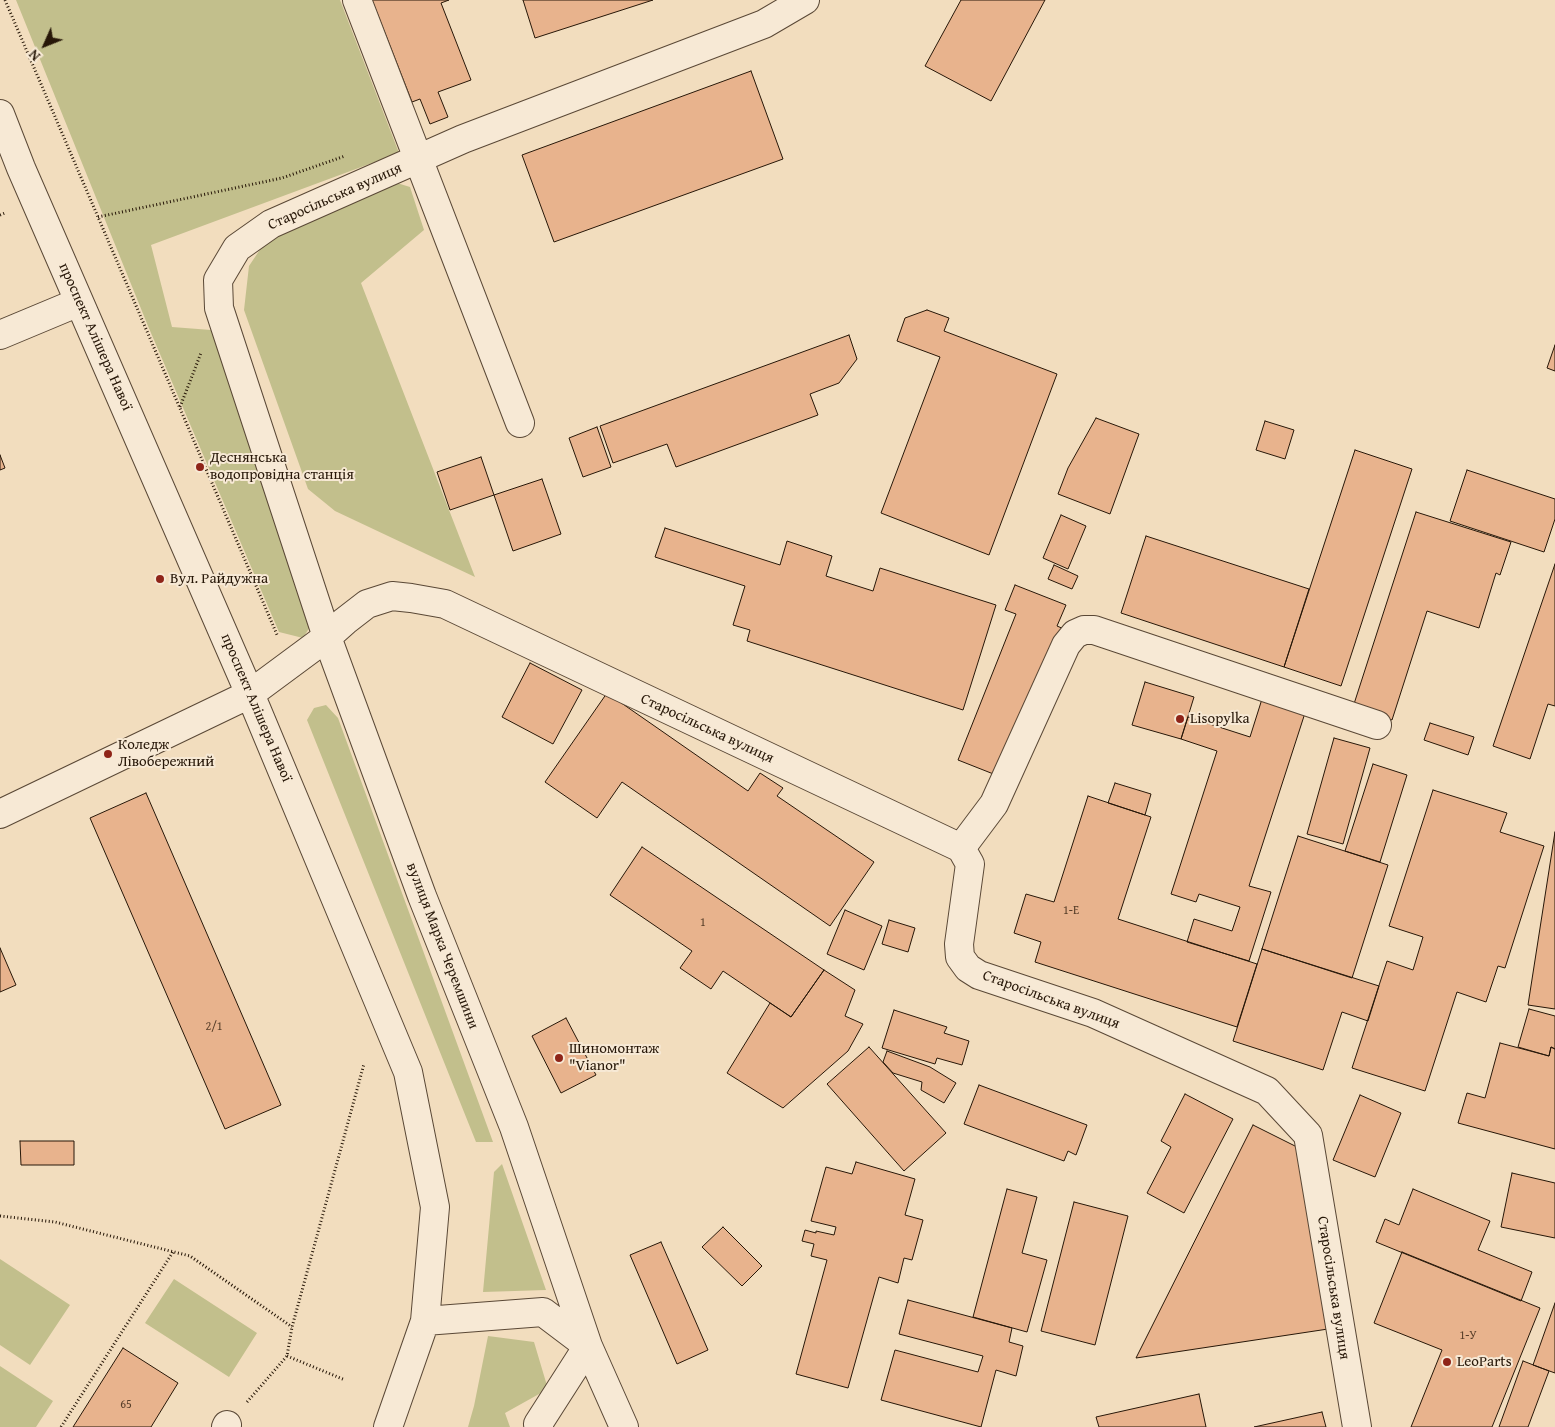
<!DOCTYPE html>
<meta charset="utf-8">
<style>
body{margin:0}
#map{position:relative;width:1555px;height:1427px;overflow:hidden;background:#f2ddbe;font-family:"Gentium Book Plus",serif}
canvas{display:block}
.north{position:absolute;left:20px;top:20px;width:50px;height:50px;-webkit-text-stroke:4px #f7e9d5;paint-order:stroke;rotate:226deg;font-size:14px;font-weight:700;line-height:20px;text-align:center;color:#271708}
.north::after{content:'';display:block;margin:auto;width:18px;height:22px;background:#271708;clip-path:polygon(50% 0,100% 100%,50% 72%,0 100%)}
</style>
<div id="map">
<canvas width="1555" height="1427"></canvas>
<div class="north">N</div>
</div>
<script>
const context = document.querySelector('canvas').getContext('2d');
context.lineJoin = 'round';
function fill(path, color) {
  context.fillStyle = color;
  context.fill(path, 'evenodd');
}
function toPath(rows) {
  const path = new Path2D();
  for (const r of rows) {
    path.moveTo(r[0], r[1]);
    for (let i = 2; i < r.length; i += 2) path.lineTo(r[i], r[i + 1]);
  }
  return path;
}
function strokePath(path, color, width, dash) {
  context.strokeStyle = color;
  context.lineWidth = width;
  context.lineCap = dash ? 'butt' : 'round';
  context.setLineDash(dash || []);
  context.stroke(path);
}
function drawText(font, color, halo, rows, align = 'center') {
  context.font = font + ' "Gentium Book Plus",serif';
  context.lineWidth = 4;
  context.setLineDash([]);
  context.textBaseline = 'middle';
  context.strokeStyle = halo;
  context.fillStyle = color;
  for (const [text, x, y, turn = 0] of rows) {
    context.save();
    context.translate(x, y);
    context.rotate((+turn || 0) * Math.PI / 180);
    context.textAlign = isNaN(turn) ? turn : align;
    if (halo) context.strokeText(text, 0, 0);
    context.fillText(text, 0, 0);
    context.restore();
  }
}
fill(toPath([
 [16,0,340,0,399,153,151,245,172,327,211,330,313,622,303,638,279,632,148,326],
 [397,183,410,187,424,230,361,283,475,577,335,511,308,489,244,310,249,266,267,239],
 [326,705,338,718,493,1142,476,1142,307,720,314,708],
 [502,1164,546,1290,483,1292,494,1172],
 [0,1259,70,1305,30,1365,0,1345],
 [174,1279,257,1333,229,1377,145,1323],
 [488,1336,534,1342,548,1389,505,1413,510,1427,468,1427,474,1406],
 [0,1366,53,1401,36,1427,0,1427]
]), '#c2bf8c');
const building = toPath([
 [372,0,449,0,441,3,471,80,438,92,448,117,430,124,420,99,412,102,372,0],
 [523,0,653,0,535,38,523,0],
 [961,0,1045,0,991,101,925,66,961,0],
 [751,71,783,159,554,242,522,155,751,71],
 [927,310,949,318,944,331,1057,374,989,555,881,513,940,357,897,341,905,318,927,310],
 [849,335,857,359,839,383,810,394,818,415,676,467,667,444,613,463,600,426,849,335],
 [1555,345,1555,371,1547,368,1555,345],
 [1096,418,1139,434,1110,514,1058,494,1068,468,1096,418],
 [1265,421,1294,430,1285,459,1256,450,1265,421],
 [597,427,611,467,583,477,569,438,597,427],
 [1355,450,1412,469,1341,686,1284,667,1355,450],
 [0,455,5,468,0,470,0,455],
 [481,457,494,495,450,510,437,472,481,457],
 [1467,470,1555,499,1555,519,1544,552,1450,521,1467,470],
 [542,479,561,534,513,551,494,495,542,479],
 [1416,512,1511,542,1500,575,1496,573,1479,628,1427,611,1392,720,1353,707,1416,512],
 [1061,515,1086,526,1068,569,1043,558,1061,515],
 [665,528,780,565,787,541,832,556,826,576,873,591,880,568,996,605,963,710,747,641,750,630,733,625,745,586,655,557,665,528],
 [1146,536,1309,589,1284,667,1121,613,1146,536],
 [1555,564,1555,706,1548,704,1530,759,1493,746,1555,564],
 [1054,565,1078,576,1072,589,1048,579,1054,565],
 [1015,585,1066,605,1057,626,1064,629,996,775,958,760,1016,614,1005,610,1015,585],
 [530,663,582,690,553,744,502,717,530,663],
 [1145,682,1194,697,1181,739,1132,725,1145,682],
 [607,693,748,791,760,773,783,788,777,796,874,862,830,926,622,782,597,818,545,782,607,693],
 [1262,699,1305,713,1249,886,1271,892,1249,961,1187,942,1194,919,1232,931,1240,907,1199,894,1196,902,1171,894,1217,751,1181,739,1188,717,1250,737,1262,699],
 [1430,723,1474,737,1468,755,1424,740,1430,723],
 [1334,738,1370,748,1343,844,1307,834,1334,738],
 [1373,764,1407,775,1380,862,1345,851,1373,764],
 [1115,783,1151,794,1145,815,1108,803,1115,783],
 [1433,790,1507,813,1500,832,1544,846,1505,968,1498,966,1486,1002,1457,992,1425,1091,1352,1068,1387,961,1413,970,1423,937,1389,926,1433,790],
 [146,793,281,1105,225,1129,90,818,146,793],
 [1088,796,1151,817,1118,919,1257,964,1237,1027,1035,962,1041,942,1014,933,1026,894,1054,902,1088,796],
 [1555,832,1555,1009,1528,1005,1555,832],
 [1298,836,1388,865,1352,978,1262,949,1298,836],
 [642,847,824,970,791,1017,723,971,711,989,680,968,692,951,610,895,642,847],
 [845,910,882,926,864,970,827,954,845,910],
 [889,920,915,928,908,952,882,944,889,920],
 [0,948,16,985,0,992,0,948],
 [1262,949,1379,986,1368,1021,1342,1012,1323,1070,1233,1041,1262,949],
 [824,970,855,990,845,1016,863,1024,848,1051,783,1108,727,1073,770,1003,791,1017,824,970],
 [1529,1009,1555,1016,1555,1049,1551,1047,1549,1056,1518,1047,1529,1009],
 [894,1010,947,1027,944,1033,969,1041,962,1065,937,1058,935,1064,882,1048,894,1010],
 [566,1018,596,1075,561,1093,532,1036,566,1018],
 [1500,1043,1549,1056,1551,1047,1555,1049,1555,1149,1458,1123,1467,1093,1485,1098,1500,1043],
 [869,1047,946,1133,904,1171,827,1084,869,1047],
 [887,1051,930,1067,956,1083,944,1103,921,1090,922,1082,893,1073,883,1062,887,1051],
 [979,1085,1087,1125,1076,1155,1068,1151,1064,1161,964,1124,979,1085],
 [1185,1094,1233,1119,1184,1213,1147,1193,1171,1147,1161,1141,1185,1094],
 [1360,1095,1401,1113,1375,1177,1333,1160,1360,1095],
 [1253,1125,1297,1147,1328,1329,1136,1358,1253,1125],
 [20,1141,74,1141,74,1165,21,1165,20,1141],
 [856,1162,915,1179,905,1215,923,1220,912,1260,904,1258,898,1283,879,1277,848,1388,796,1374,827,1260,811,1256,814,1244,802,1241,805,1230,816,1233,816,1231,834,1235,836,1227,811,1221,826,1167,852,1174,856,1162],
 [1512,1173,1555,1183,1555,1238,1501,1227,1512,1173],
 [1007,1189,1037,1197,1022,1253,1047,1260,1027,1332,973,1317,1007,1189],
 [1413,1189,1490,1221,1478,1250,1532,1272,1521,1301,1376,1242,1385,1219,1399,1225,1413,1189],
 [1074,1202,1128,1216,1095,1345,1041,1331,1074,1202],
 [723,1227,762,1266,742,1286,702,1247,723,1227],
 [661,1242,708,1350,677,1364,630,1255,661,1242],
 [1402,1252,1540,1308,1492,1427,1411,1427,1442,1350,1374,1323,1402,1252],
 [908,1300,1012,1328,1009,1342,1023,1346,1016,1376,996,1370,981,1427,881,1400,895,1350,978,1372,983,1356,899,1334,908,1300],
 [1555,1303,1555,1373,1533,1365,1555,1303],
 [123,1348,178,1383,151,1427,73,1427,123,1348],
 [1523,1361,1549,1371,1528,1427,1499,1427,1523,1361],
 [1199,1394,1206,1427,1099,1427,1096,1417,1199,1394],
 [1322,1412,1326,1427,1254,1427,1322,1412]
]);
fill(building, '#e8b38d');
strokePath(building, '#271708', 1);
const minor = toPath([
 [357,0,520,423],
 [0,114,21,168,256,708,408,1072,435,1207,425,1321,388,1427],
 [0,335,79,302],
 [0,814,250,694,327,637,345,621,367,604,392,596,411,598,445,604,961,848,970,864,959,944,960,957,968,968,979,975,1093,1013,1267,1091,1308,1135,1357,1427],
 [961,848,994,804,1066,645,1075,634,1084,630,1094,630,1377,725],
 [425,1321,543,1312,588,1346,624,1427],
 [226,1427,227,1425],
 [539,1427,538,1424,588,1346,514,1127,422,896,327,637,219,308,218,280,237,248,271,224,463,139,764,24,805,0]
]);
strokePath(minor, '#5a4836', 30);
strokePath(toPath([
 [5,0,278,637],
 [0,215,5,213],
 [98,217,282,178,345,156],
 [180,407,201,353],
 [0,1216,55,1222,190,1256,292,1327],
 [287,1356,345,1380],
 [247,1402,287,1356,292,1327,364,1064],
 [61,1427,173,1252]
]), '#271708', 3, [1, 2.5]);
strokePath(minor, '#f7e9d5', 28);
for (const [x, y, r, color] of [
 [200,467,5,"#8f2418"],
 [160,579,5,"#8f2418"],
 [1180,719,5,"#8f2418"],
 [108,754,5,"#8f2418"],
 [559,1058,5,"#8f2418"],
 [1447,1362,5,"#8f2418"]
]) {
  const dot = new Path2D();
  dot.arc(x, y, r, 0, 2 * Math.PI);
  context.fillStyle = color;
  context.fill(dot);
  strokePath(dot, '#f7e9d5', 2);
}
drawText('12px', '#573e29', null, [
 ["1-Е",1071,911],
 ["1",703,923],
 ["2/1",214,1027],
 ["1-У",1468,1336],
 ["65",126,1405]
]);
drawText('15px', '#271708', '#f7e9d5', [
 ["Старосільська вулиця",335,197,-24],
 ["проспект Алішера Навої",95,337,66],
 ["проспект Алішера Навої",256,708,67],
 ["Старосільська вулиця",707,729,25],
 ["вулиця Марка Черемшини",442,946,69],
 ["Старосільська вулиця",1051,1000,20],
 ["Старосільська вулиця",1333,1288,81]
]);
drawText('15px', '#271708', '#f7e9d5', [
 ["Деснянська",210,458],
 ["водопровідна станція",210,475],
 ["Вул. Райдужна",170,579],
 ["Lisopylka",1190,719],
 ["Коледж",118,745],
 ["Лівобережний",118,762],
 ["Шиномонтаж",569,1049],
 ["\"Vianor\"",569,1066],
 ["LeoParts",1457,1362]
], 'left');
</script>
